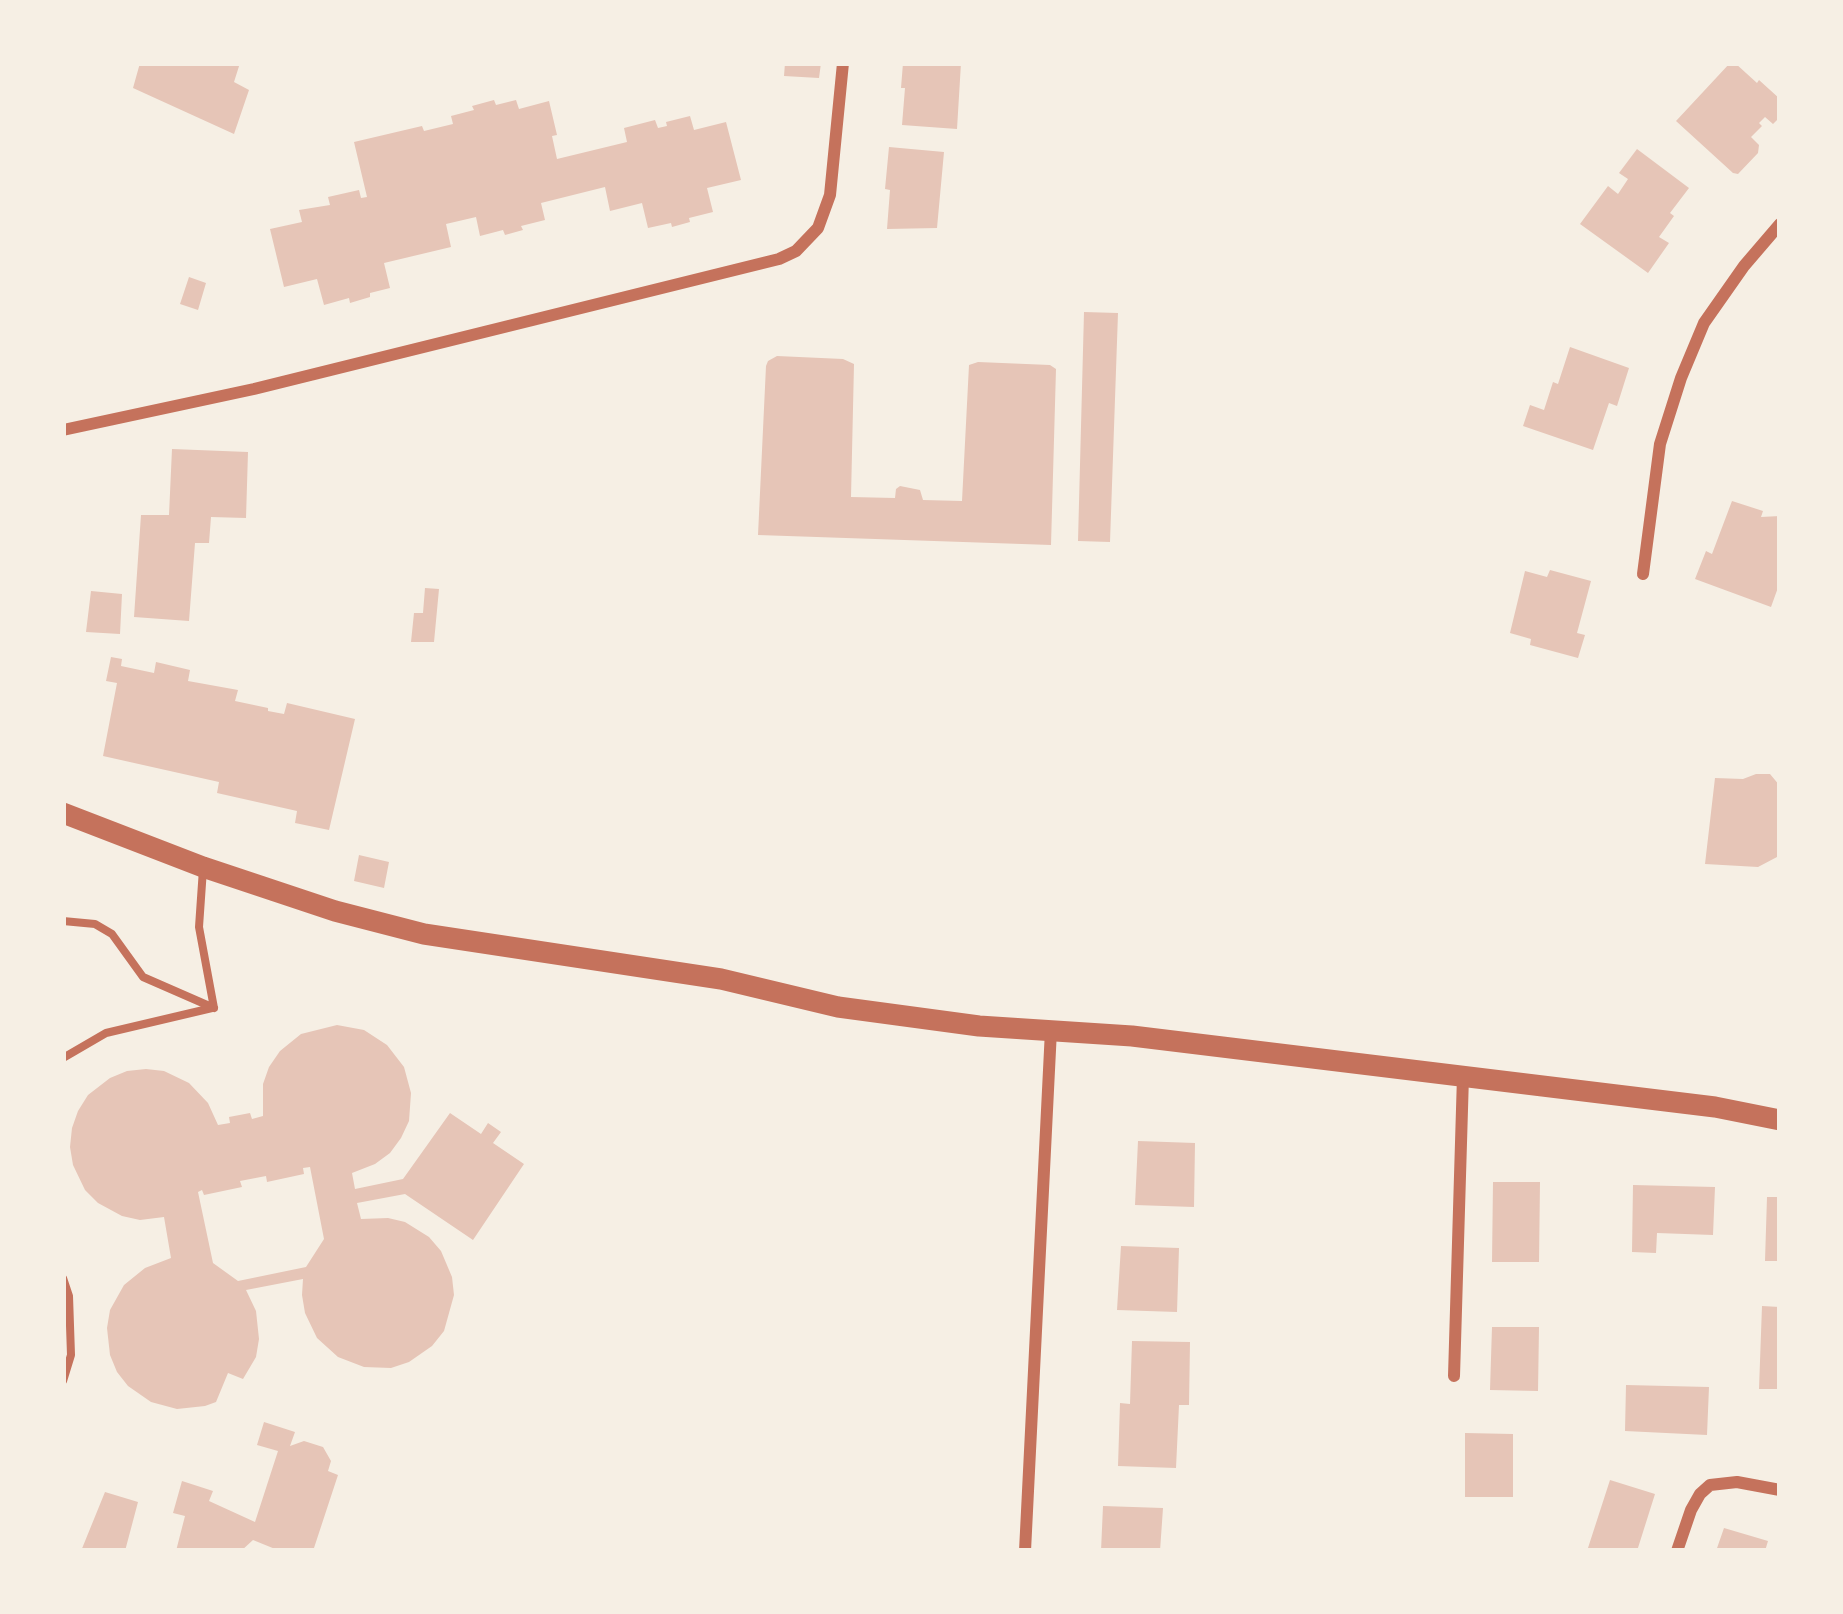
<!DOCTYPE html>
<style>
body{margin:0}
#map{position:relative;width:1843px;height:1614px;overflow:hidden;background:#f6efe4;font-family:Cabin,sans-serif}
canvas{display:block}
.frame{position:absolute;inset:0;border:66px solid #f6efe4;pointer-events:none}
</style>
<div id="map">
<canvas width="1843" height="1614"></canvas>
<div class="frame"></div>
</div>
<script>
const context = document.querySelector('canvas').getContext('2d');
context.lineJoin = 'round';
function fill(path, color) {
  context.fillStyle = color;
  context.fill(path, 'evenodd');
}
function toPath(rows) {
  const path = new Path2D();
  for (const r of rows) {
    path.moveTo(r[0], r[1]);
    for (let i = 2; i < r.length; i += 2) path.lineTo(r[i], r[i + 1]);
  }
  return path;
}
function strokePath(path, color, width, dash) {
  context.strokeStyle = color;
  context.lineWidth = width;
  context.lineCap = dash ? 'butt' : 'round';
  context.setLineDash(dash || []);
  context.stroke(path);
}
fill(toPath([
 [140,63,240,63,234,82,249,90,234,134,133,88],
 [785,63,821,63,819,78,784,76],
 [903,63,961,63,957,129,902,125,905,88,901,88],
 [1730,63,1735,63,1757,83,1759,80,1780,99,1780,117,1773,124,1765,117,1759,123,1762,126,1751,137,1759,145,1758,153,1738,174,1733,173,1676,121],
 [494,100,496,105,516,100,519,109,549,101,557,135,552,136,557,159,627,142,624,128,655,120,658,128,667,126,666,122,690,116,694,130,726,122,741,180,707,188,713,212,689,218,690,222,672,227,671,223,648,228,642,203,610,211,605,187,541,203,545,220,521,226,523,230,505,235,503,230,480,236,476,217,446,224,451,247,384,263,390,288,370,293,370,297,350,303,349,298,324,305,317,279,284,287,270,229,302,222,299,210,330,205,328,197,359,190,361,198,367,197,354,142,422,126,424,131,453,124,451,116,474,110,472,106],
 [889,147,944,152,937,228,887,229,890,190,885,189],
 [1637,149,1689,188,1670,213,1674,216,1659,237,1669,243,1648,273,1580,224,1608,186,1618,194,1628,179,1619,173],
 [189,277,206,283,198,310,180,304],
 [1084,312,1118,313,1110,542,1078,541],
 [1570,347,1629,368,1617,406,1609,403,1593,450,1523,426,1530,405,1544,410,1553,382,1558,384],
 [777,356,843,359,854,364,851,497,895,498,896,489,900,486,920,490,923,500,962,501,969,365,978,362,1050,365,1056,369,1051,545,758,535,766,366,768,361],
 [172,449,248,452,246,518,211,517,209,543,195,543,189,621,134,617,141,515,169,515],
 [1732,501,1763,511,1761,517,1780,516,1780,582,1771,607,1695,579,1706,551,1712,554],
 [1550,570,1591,581,1577,633,1585,635,1578,658,1530,645,1531,639,1510,633,1525,571,1547,577],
 [425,588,439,589,434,642,411,642,414,613,423,613],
 [91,591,122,594,120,634,86,632],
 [111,657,122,659,121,666,154,673,156,662,190,670,188,681,238,690,235,701,268,708,268,711,284,714,287,703,355,719,329,830,295,823,297,811,217,793,219,782,103,756,117,683,106,681],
 [1756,774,1770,774,1780,786,1777,857,1758,867,1705,864,1715,778,1743,779],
 [359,855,389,862,384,888,354,881],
 [337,1025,364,1030,387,1045,404,1067,411,1093,409,1121,401,1138,390,1153,375,1164,352,1173,355,1189,403,1179,450,1113,481,1134,488,1123,501,1132,493,1143,524,1164,473,1240,405,1194,357,1203,361,1219,388,1218,405,1222,429,1237,441,1251,452,1277,454,1295,444,1331,432,1346,409,1362,391,1368,364,1367,338,1357,317,1338,305,1313,302,1295,303,1279,246,1290,256,1311,259,1339,256,1357,243,1379,228,1373,216,1402,205,1406,177,1409,151,1402,128,1386,117,1372,110,1355,107,1328,110,1310,124,1285,145,1268,171,1258,164,1217,140,1220,122,1216,98,1203,85,1190,73,1165,70,1147,72,1128,78,1111,88,1095,110,1078,127,1071,146,1069,164,1071,189,1083,208,1103,218,1125,230,1123,229,1117,250,1113,252,1119,263,1116,263,1084,269,1067,280,1051,301,1034],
 [310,1167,324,1239,306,1267,238,1281,213,1263,198,1192,202,1190,204,1195,242,1187,240,1181,266,1176,267,1182,304,1174,303,1168],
 [1138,1141,1195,1143,1194,1207,1135,1205],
 [1493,1182,1540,1182,1539,1262,1492,1262],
 [1633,1185,1715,1187,1713,1235,1657,1233,1656,1253,1632,1252],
 [1767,1197,1780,1197,1780,1261,1765,1261],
 [1121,1246,1179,1248,1177,1312,1117,1310],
 [1762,1306,1780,1307,1780,1389,1759,1389],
 [1492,1327,1539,1327,1538,1391,1490,1390],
 [1132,1341,1190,1342,1189,1405,1179,1405,1176,1468,1118,1466,1120,1403,1130,1404],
 [1626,1385,1709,1387,1707,1435,1625,1431],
 [264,1422,295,1432,290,1446,304,1441,323,1447,331,1461,328,1471,338,1475,313,1551,280,1551,253,1540,241,1551,176,1551,185,1516,173,1513,182,1481,213,1491,209,1501,255,1522,278,1451,257,1445],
 [1465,1433,1513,1434,1513,1497,1465,1497],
 [1610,1480,1655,1494,1637,1551,1587,1551],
 [105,1492,138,1502,125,1551,81,1551],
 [1103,1506,1163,1508,1160,1551,1101,1551],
 [1724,1528,1768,1541,1765,1551,1716,1551]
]), '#e6c5b7');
strokePath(toPath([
 [203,869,199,927,214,1008],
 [63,921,95,924,112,934,143,977,214,1008],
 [63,1058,106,1033,212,1008],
 [63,1278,69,1296,71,1355,63,1381]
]), '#c5725c', 8);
strokePath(toPath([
 [63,430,254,389,779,259,796,251,818,228,830,195,843,63],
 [1643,574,1660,444,1681,378,1704,323,1744,266,1780,224],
 [1454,1376,1463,1076],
 [1025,1551,1051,1030],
 [1677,1551,1691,1510,1700,1494,1710,1485,1737,1482,1780,1490]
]), '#c5725c', 12);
strokePath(toPath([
 [63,813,203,867,335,911,424,934,721,979,838,1007,979,1026,1132,1036,1715,1107,1780,1120]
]), '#c5725c', 21);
</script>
